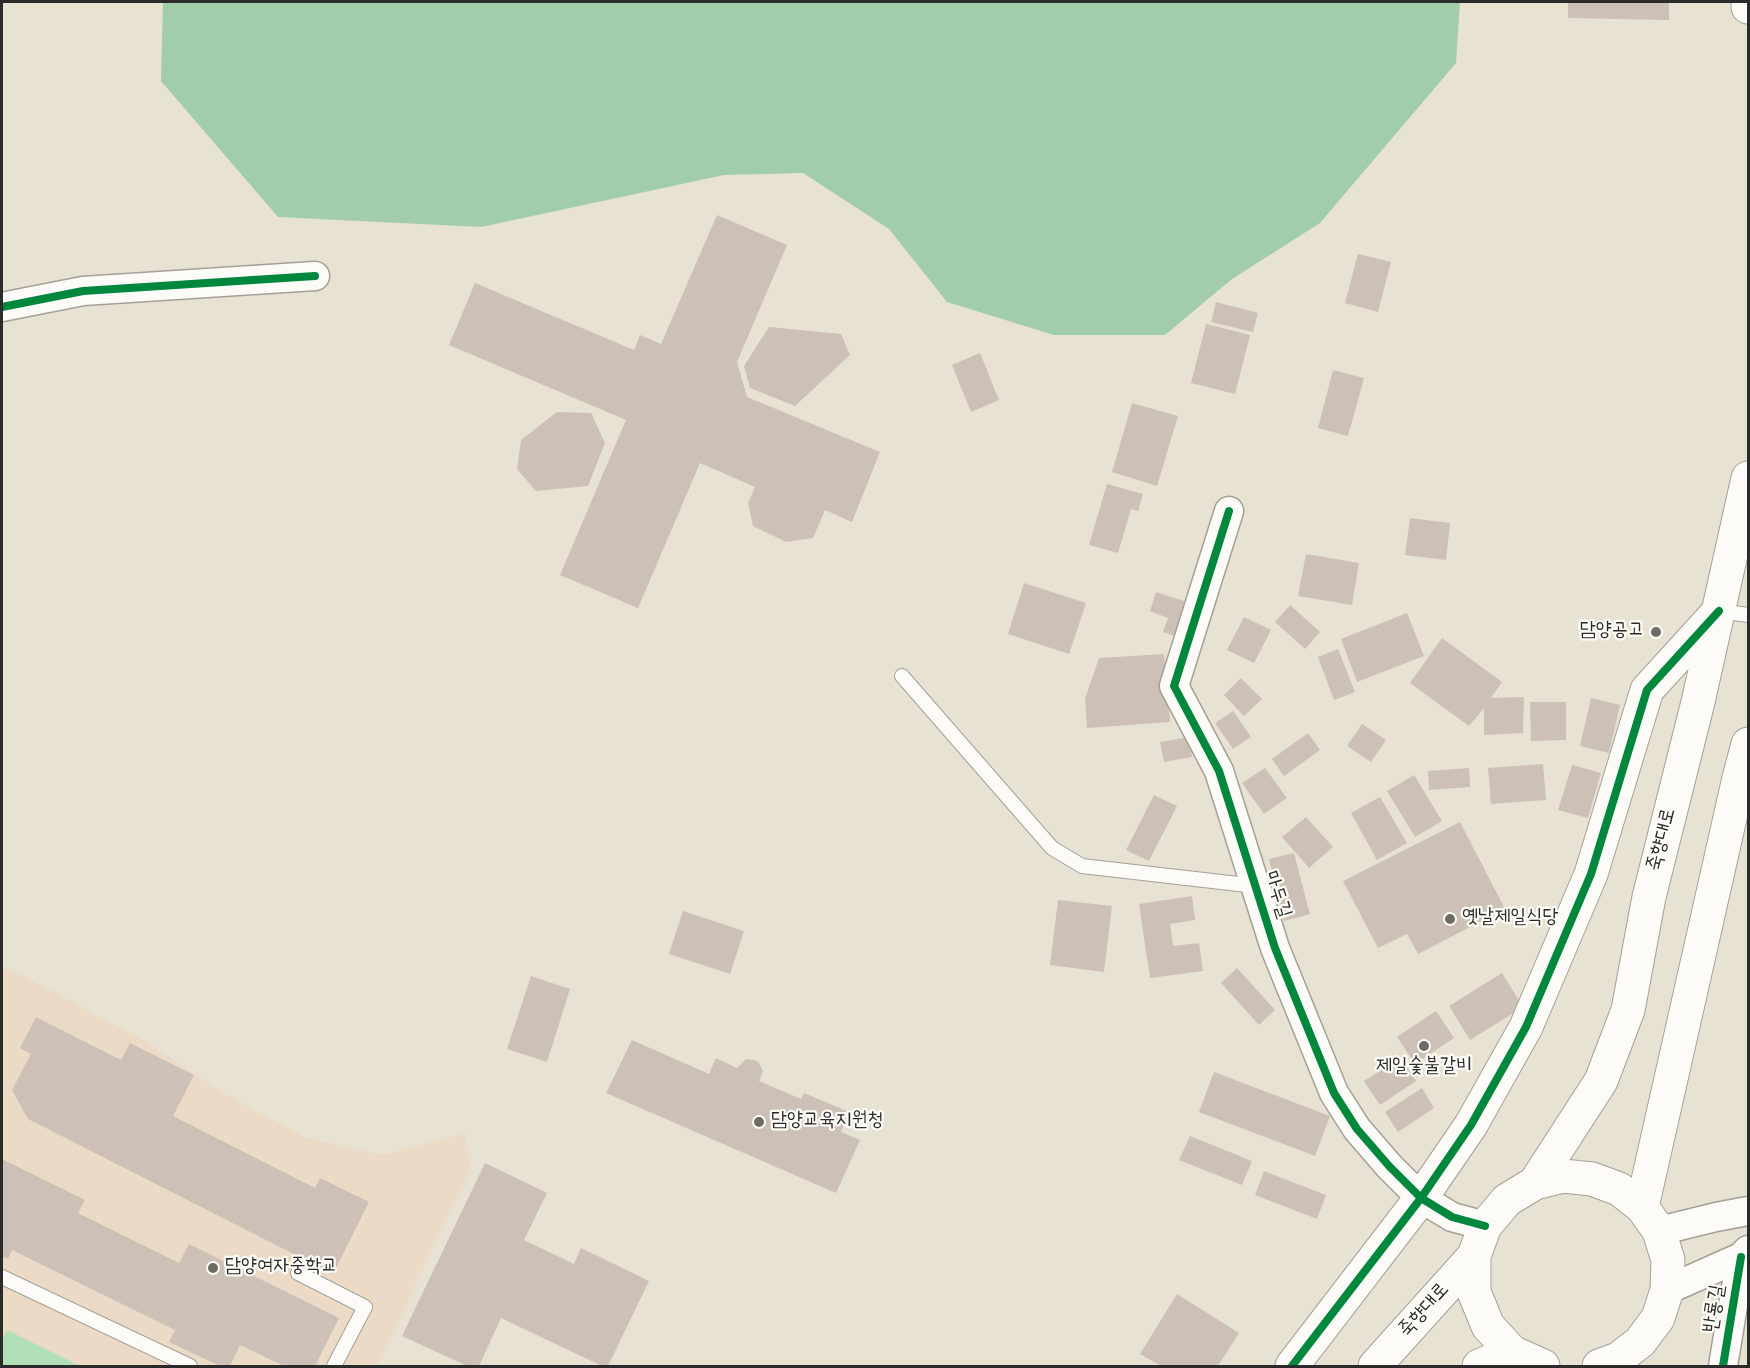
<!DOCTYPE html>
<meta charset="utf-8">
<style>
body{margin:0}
#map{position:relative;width:1750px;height:1368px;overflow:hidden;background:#e8e2d3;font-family:Kalam,sans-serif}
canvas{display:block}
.frame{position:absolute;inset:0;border:3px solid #2b2b2b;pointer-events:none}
</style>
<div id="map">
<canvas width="1750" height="1368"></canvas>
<div class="frame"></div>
</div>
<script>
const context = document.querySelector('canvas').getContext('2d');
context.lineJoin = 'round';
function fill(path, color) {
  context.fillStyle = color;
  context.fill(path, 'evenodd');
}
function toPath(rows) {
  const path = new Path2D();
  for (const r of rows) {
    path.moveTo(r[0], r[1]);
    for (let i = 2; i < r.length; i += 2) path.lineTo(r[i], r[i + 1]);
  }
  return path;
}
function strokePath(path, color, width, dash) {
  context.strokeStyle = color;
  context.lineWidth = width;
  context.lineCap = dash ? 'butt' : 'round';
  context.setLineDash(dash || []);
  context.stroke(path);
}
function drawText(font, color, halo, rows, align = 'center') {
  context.font = font + ' Kalam,"Poor Story",sans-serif';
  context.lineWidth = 4.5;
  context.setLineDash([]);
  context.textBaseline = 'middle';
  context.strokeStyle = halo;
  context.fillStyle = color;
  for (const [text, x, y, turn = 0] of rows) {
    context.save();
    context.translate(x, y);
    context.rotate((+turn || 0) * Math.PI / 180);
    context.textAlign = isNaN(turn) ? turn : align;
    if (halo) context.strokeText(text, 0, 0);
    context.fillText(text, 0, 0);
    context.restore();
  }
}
fill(toPath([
 [2,968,20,974,147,1042,227,1095,307,1138,383,1155,465,1133,470,1170,377,1366,2,1366]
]), '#ebdbc6');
fill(toPath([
 [7,1330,80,1366,2,1366,2,1341]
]), '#b0dfb8');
fill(toPath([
 [163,2,1460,2,1456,63,1320,223,1232,279,1165,335,1054,335,947,302,889,229,803,173,724,175,481,227,278,217,161,81]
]), '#a2cdaa');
fill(toPath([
 [1568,2,1669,2,1669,20,1568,18],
 [717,215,787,245,737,362,747,397,880,452,852,522,825,510,813,538,786,542,753,526,748,503,755,487,700,463,638,608,560,575,626,420,449,345,475,283,634,350,640,335,661,344],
 [1358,254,1391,262,1378,312,1345,303],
 [1216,302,1258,313,1253,332,1211,322],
 [1206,324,1250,335,1235,394,1191,383],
 [769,327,841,334,850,355,795,406,750,388,744,366],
 [980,353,999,400,971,412,952,365],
 [1333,370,1364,378,1348,436,1318,428],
 [1132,403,1178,416,1157,486,1112,472],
 [557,412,591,413,605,443,588,486,536,491,517,469,521,440],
 [1107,484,1143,494,1138,511,1131,509,1118,553,1089,545],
 [1410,518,1450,523,1446,560,1405,555],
 [1306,554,1359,563,1352,605,1298,596],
 [1024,583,1086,603,1069,654,1008,634],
 [1156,592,1193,604,1182,638,1163,632,1168,618,1150,611],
 [1290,605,1320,632,1305,649,1275,622],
 [1407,613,1424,656,1357,682,1341,639],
 [1244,617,1271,630,1254,663,1227,650],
 [1442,638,1502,682,1491,698,1524,697,1523,733,1484,735,1484,708,1469,726,1410,683],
 [1338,649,1355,692,1334,700,1318,657],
 [1164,654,1170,722,1087,728,1085,699,1099,658],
 [1241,678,1262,699,1244,716,1224,695],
 [1591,698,1620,705,1609,753,1580,746],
 [1530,702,1566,702,1566,740,1531,741],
 [1233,711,1251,737,1233,749,1215,723],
 [1362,724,1386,740,1371,762,1347,746],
 [1308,733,1320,750,1284,776,1272,759],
 [1189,737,1192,757,1164,762,1160,742],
 [1543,764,1546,800,1491,804,1488,768],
 [1572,765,1601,773,1588,818,1558,810],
 [1265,768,1287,798,1264,814,1242,783],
 [1469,768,1470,787,1429,790,1428,771],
 [1414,775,1442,821,1415,837,1387,791],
 [1154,795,1177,806,1149,861,1126,850],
 [1380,797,1407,843,1377,860,1351,813],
 [1306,817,1333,847,1309,868,1282,837],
 [1460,822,1505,909,1418,954,1407,934,1378,948,1343,881],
 [1294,853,1310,914,1284,921,1269,859],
 [1192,896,1195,920,1170,924,1173,946,1199,943,1203,971,1150,978,1139,904],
 [1058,900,1112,906,1104,972,1050,965],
 [683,911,744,931,730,974,669,954],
 [1237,968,1275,1010,1259,1025,1221,983],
 [1502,973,1523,1007,1470,1040,1449,1006],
 [531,976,570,989,547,1062,507,1049],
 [1436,1011,1454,1038,1415,1064,1397,1037],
 [36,1017,121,1060,130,1043,194,1075,173,1116,315,1188,320,1178,369,1202,333,1274,28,1119,12,1090,31,1054,20,1048],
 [632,1040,709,1074,716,1058,737,1068,746,1059,755,1060,759,1063,763,1071,759,1081,801,1099,804,1093,849,1112,841,1132,860,1140,836,1193,606,1093],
 [1401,1058,1416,1081,1380,1105,1364,1081],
 [1214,1072,1330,1116,1315,1156,1199,1112],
 [1422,1088,1434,1108,1398,1132,1385,1112],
 [1190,1136,1252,1161,1242,1185,1179,1160],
 [2,1159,85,1200,78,1213,179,1263,189,1244,339,1318,315,1366,284,1366,240,1345,230,1366,220,1366,169,1342,175,1330,12,1250,8,1259,2,1256],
 [485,1163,547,1193,524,1240,574,1264,581,1248,649,1281,608,1366,602,1366,501,1318,479,1366,467,1366,402,1336],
 [1264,1171,1326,1195,1317,1219,1255,1195],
 [1177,1294,1239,1333,1218,1366,1161,1366,1140,1354]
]), '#cdc0b6');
const service = toPath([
 [1719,611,1748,615],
 [902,676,1052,848,1082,866,1256,886],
 [298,1273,365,1307,334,1366],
 [2,1277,190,1366]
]);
const minor = toPath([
 [2,307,83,291,315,276],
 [1229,511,1174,686,1219,771,1275,948,1334,1093,1357,1129,1389,1166,1421,1198,1452,1217,1485,1226],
 [1659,1231,1716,1217,1748,1211],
 [1667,1290,1741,1257,1748,1250],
 [1723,1366,1741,1257]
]);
const tertiary = toPath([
 [1292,1366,1421,1198,1471,1125,1526,1027,1591,874,1647,690,1719,611]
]);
const primary = toPath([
 [1748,2,1748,7],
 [1535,1183,1601,1081,1628,1010,1649,897,1698,702,1748,478],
 [1642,1207,1739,778,1748,744],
 [1375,1366,1474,1256],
 [1479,1366,1512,1352],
 [1543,1366,1512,1352,1488,1326,1474,1292,1474,1256,1485,1226,1507,1200,1535,1183,1563,1176,1592,1179,1619,1189,1642,1207,1659,1231,1668,1260,1667,1290,1658,1318,1640,1342,1618,1359,1599,1366]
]);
strokePath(service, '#a4a098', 16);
strokePath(minor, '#a4a098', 31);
strokePath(tertiary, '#a4a098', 35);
strokePath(primary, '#a4a098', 35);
strokePath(service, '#fcfbf8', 14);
strokePath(minor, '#fcfbf8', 28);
strokePath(tertiary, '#fcfbf8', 33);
strokePath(primary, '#fcfbf8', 33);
strokePath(toPath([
 [2,307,83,291,315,276],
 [1229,511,1174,686,1219,771,1275,948,1334,1093,1357,1129,1389,1166,1421,1198,1452,1217,1485,1226],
 [1292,1366,1421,1198,1471,1125,1526,1027,1591,874,1647,690,1719,611],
 [1723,1366,1741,1257]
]), '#00873e', 8);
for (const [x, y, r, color] of [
 [1656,632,6,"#6d6b66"],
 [1450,919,6,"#6d6b66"],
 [1424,1046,6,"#6d6b66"],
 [759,1122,6,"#6d6b66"],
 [213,1268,6,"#6d6b66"]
]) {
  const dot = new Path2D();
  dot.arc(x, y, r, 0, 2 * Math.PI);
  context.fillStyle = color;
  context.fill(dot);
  strokePath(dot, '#fdfcf7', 2);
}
drawText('20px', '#2b2b2b', '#fdfcf7', [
 ["담양공고",1644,632,"right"],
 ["옛날제일식당",1462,919],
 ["제일숯불갈비",1424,1068,"center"],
 ["담양교육지원청",771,1122],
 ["담양여자중학교",225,1268]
], 'left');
drawText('20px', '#2b2b2b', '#fdfcf7', [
 ["죽향대로",1663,840,-76],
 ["마두길",1276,895,72],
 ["반룡길",1716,1309,-81],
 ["죽향대로",1425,1311,-48]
]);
</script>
